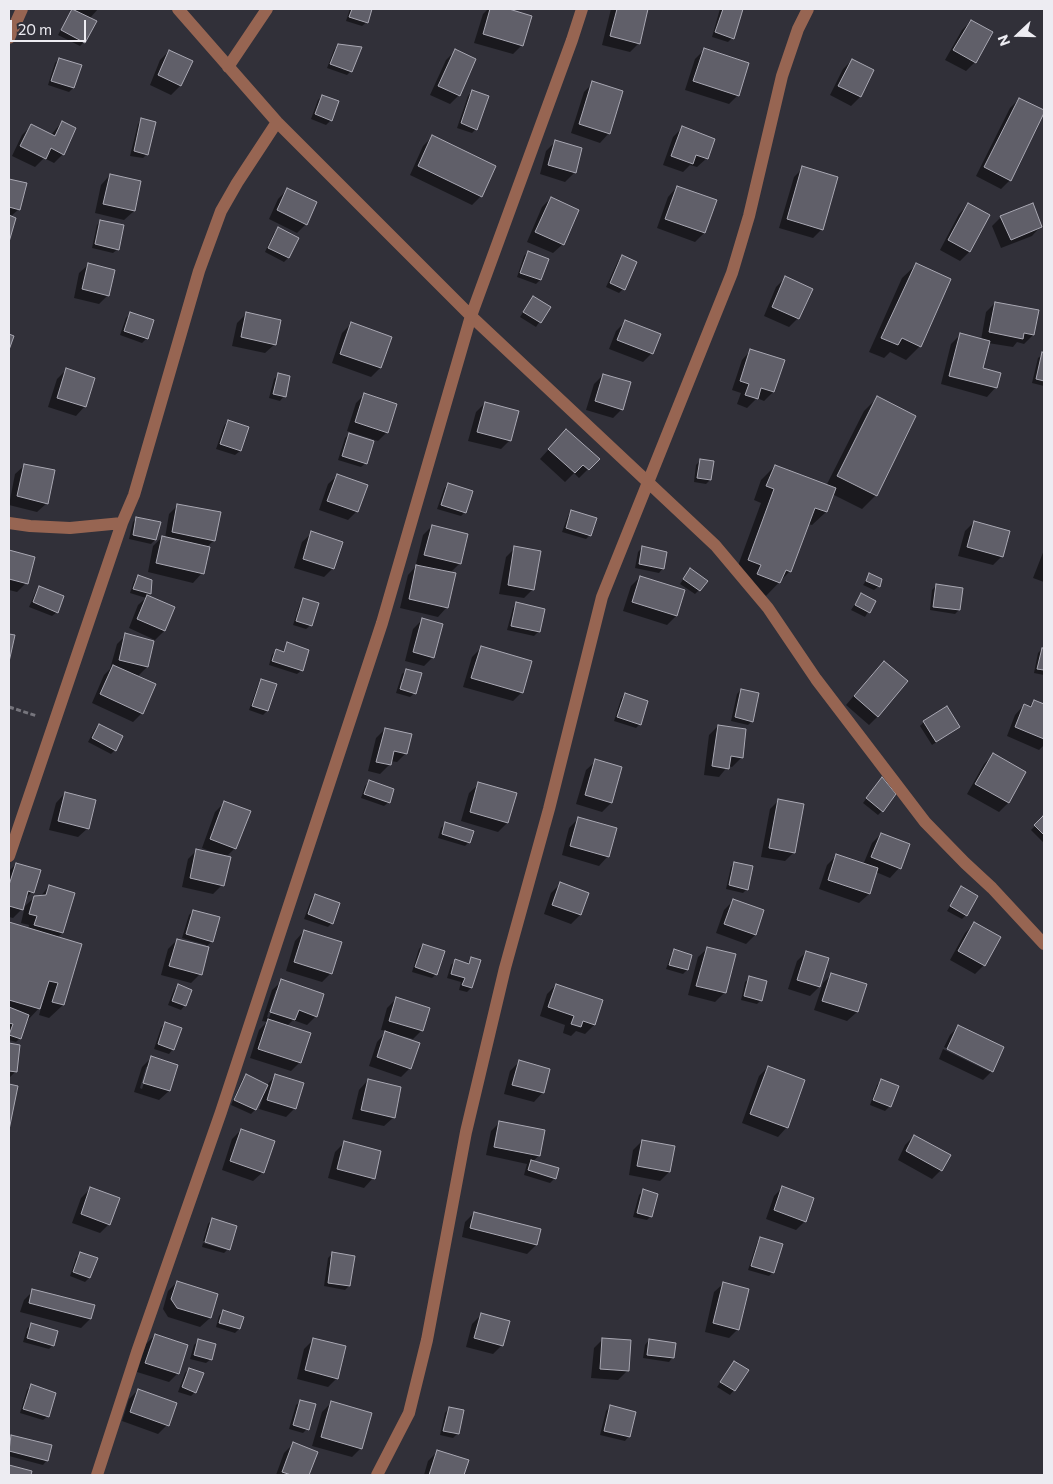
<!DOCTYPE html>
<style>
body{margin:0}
#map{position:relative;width:1053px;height:1484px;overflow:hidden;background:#313039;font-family:Commissioner,sans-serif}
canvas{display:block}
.frame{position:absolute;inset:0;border:10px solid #edecf2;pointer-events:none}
.north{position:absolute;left:993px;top:10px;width:50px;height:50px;-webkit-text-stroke:4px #313039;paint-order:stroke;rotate:249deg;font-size:14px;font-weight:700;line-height:20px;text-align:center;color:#edecf2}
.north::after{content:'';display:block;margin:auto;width:18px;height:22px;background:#edecf2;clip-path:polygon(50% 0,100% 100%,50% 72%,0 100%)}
.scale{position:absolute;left:10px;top:20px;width:76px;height:22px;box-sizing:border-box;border:2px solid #edecf2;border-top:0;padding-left:6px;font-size:15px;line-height:18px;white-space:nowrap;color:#edecf2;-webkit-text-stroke:4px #313039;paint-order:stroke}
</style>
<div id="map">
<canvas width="1053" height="1484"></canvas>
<div class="frame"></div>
<div class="north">N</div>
<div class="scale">20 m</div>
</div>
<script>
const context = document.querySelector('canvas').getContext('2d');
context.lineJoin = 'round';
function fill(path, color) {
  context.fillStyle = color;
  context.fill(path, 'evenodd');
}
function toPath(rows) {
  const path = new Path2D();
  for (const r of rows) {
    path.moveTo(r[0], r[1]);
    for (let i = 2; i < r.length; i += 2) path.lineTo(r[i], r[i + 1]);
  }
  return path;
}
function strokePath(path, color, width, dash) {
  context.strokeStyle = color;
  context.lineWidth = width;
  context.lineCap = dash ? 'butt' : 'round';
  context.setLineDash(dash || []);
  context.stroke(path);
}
fill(toPath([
 [66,9,98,9,90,18,84,42,80,46,58,35,71,11],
 [350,9,371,9,367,22,362,26,346,21],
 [488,9,505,9,530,16,522,45,513,54,474,43,483,14],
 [611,9,647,9,639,43,630,52,602,45],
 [720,9,742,9,732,38,728,42,712,37],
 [971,21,975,62,966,71,945,60,962,30],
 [338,45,351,71,347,75,327,68,334,50],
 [704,50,738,95,729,104,685,90,695,59],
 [169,51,180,86,171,95,150,85,160,60],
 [455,51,459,95,450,104,430,95,446,60],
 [59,59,73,88,69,92,48,85,55,63],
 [852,60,873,70,860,97,851,106,830,95,843,69],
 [593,83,609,133,600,143,571,133,584,92],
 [472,92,476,129,472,133,457,128,468,96],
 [322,96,331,120,326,125,311,119,318,100],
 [1019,99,1010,180,1001,189,976,176,1010,108],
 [142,120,147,154,143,158,130,156,138,124],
 [62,122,63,154,54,163,44,158,35,167,12,156,22,135,31,126,51,135],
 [682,128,707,158,697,167,690,165,683,172,663,165,673,137],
 [432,137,481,196,472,205,410,175,423,146],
 [555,142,575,172,565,182,540,174,546,151],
 [803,168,822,229,813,238,779,228,794,177],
 [110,175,140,182,134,211,124,220,95,213,101,185],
 [9,180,25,184,19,209,10,217,14,218,9,238],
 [677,187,704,233,695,242,657,228,668,197],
 [287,190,306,224,297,233,269,219,278,199],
 [551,198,563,244,553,253,527,242,542,207],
 [968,205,988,216,969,252,960,261,940,250,959,214],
 [1001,217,1041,226,1032,236,1001,248,992,226],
 [101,221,118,249,113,253,92,248,97,225],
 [278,229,288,258,284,262,265,252,274,233],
 [528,252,540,280,536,284,517,277,524,256],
 [623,256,623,289,619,293,606,287,618,261],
 [89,264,108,295,99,304,74,298,79,273],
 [916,265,920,346,906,360,890,352,884,358,869,352,902,278],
 [785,278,798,318,789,327,764,316,776,287],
 [533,297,549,307,536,327,520,317],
 [995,303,1033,335,1024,344,1017,342,1013,347,988,343,981,369,996,387,987,397,941,384,951,344,960,335,981,340,986,312],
 [130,314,147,338,142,343,120,335,126,318],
 [246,314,275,344,265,353,232,346,237,323],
 [625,322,652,353,643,362,609,349,616,331],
 [351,324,380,368,371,377,332,363,342,333],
 [751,350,773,392,764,401,757,398,747,408,737,404,741,393,732,390,742,360],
 [1043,354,1044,354,1044,386,1032,383,1038,358],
 [66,370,85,406,76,416,48,407,57,379],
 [278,375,284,396,280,401,269,398,274,379],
 [603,375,622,409,613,418,586,410,594,384],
 [365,394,387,432,378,441,347,431,356,403],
 [877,398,876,495,862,509,832,494,826,512,812,525,808,524,790,571,766,596,735,574,761,503,754,500,761,480,775,466,826,486,864,411],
 [485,403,510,440,501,449,468,441,476,412],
 [228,421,247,428,240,451,235,455,216,449,224,426],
 [349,434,366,463,361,467,338,460,345,438],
 [557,440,588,469,579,478,574,473,565,482,540,459],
 [700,461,710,480,706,484,694,482,696,465],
 [25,465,47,503,37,512,9,505,15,474],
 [338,475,357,511,348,520,319,510,328,484],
 [448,484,465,512,461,516,437,509,444,489],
 [178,505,214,540,207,547,202,573,193,583,148,572,153,546,162,537,165,538,169,514],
 [572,511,590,535,586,539,562,532,568,516],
 [137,518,155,540,151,544,129,539,133,522],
 [974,522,1002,556,993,565,958,556,965,531],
 [432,526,460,563,450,573,447,607,438,617,400,608,408,575,418,564,416,564,423,535],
 [312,533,333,568,324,577,294,568,302,542],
 [515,548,533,589,524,598,499,594,506,557],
 [642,548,663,568,659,573,635,568,638,552],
 [1044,550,1044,582,1033,578],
 [9,551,26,583,17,592,9,590],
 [690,570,699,590,695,594,680,584],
 [870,575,879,586,874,590,863,585],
 [139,577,150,581,149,594,147,596,164,631,155,640,129,628,138,605,146,598,130,593,134,581],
 [640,577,684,591,676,616,667,625,623,611,631,586],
 [936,586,959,610,955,614,930,610,932,590],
 [40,587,57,612,52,616,29,607,36,591],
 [861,595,874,602,865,617,851,610],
 [304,600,311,625,306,629,293,625,300,604],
 [517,604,538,632,534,636,507,630,513,608],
 [422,620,433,657,424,666,405,661,413,629],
 [126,635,147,667,137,677,142,713,133,722,92,703,104,675,110,669,117,644],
 [287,644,302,670,297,674,269,665,272,655,276,651,282,653],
 [481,648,522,692,513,701,463,687,472,657],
 [1042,649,1044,649,1044,675,1034,673,1038,653],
 [407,670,415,693,410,697,396,693,402,674],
 [875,671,878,716,869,725,846,705],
 [262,680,267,711,263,715,249,710,258,685],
 [741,690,752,721,748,725,731,721,737,694],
 [625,694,640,724,636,728,614,721,621,699],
 [1035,701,1044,705,1044,745,1039,750,1007,736,1015,715,1024,705,1028,707],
 [924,722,959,727,932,745,920,726],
 [99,725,115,750,111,754,88,742,95,729],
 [718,726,741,758,732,767,728,766,719,777,704,775,709,735],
 [385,729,406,753,397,762,390,761,389,765,380,774,368,771,376,738],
 [993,755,1024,773,1008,803,999,812,967,794,984,764],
 [596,761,611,803,602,812,576,804,586,770],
 [369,782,389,802,384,806,361,798,365,786],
 [878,783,882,811,878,815,863,803],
 [479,784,507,823,498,832,461,821,469,793],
 [65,793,88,828,78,837,49,830,56,803],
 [779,800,794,852,785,861,761,857,770,809],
 [224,803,235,848,226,857,222,885,213,894,182,887,188,859,197,850,212,854,212,852,202,848,215,812],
 [1043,818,1044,820,1044,843,1031,830],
 [578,819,608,856,599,866,562,855,569,828],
 [445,824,469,842,465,846,438,838,441,828],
 [881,834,909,845,899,868,890,878,876,872,869,894,859,903,819,889,827,865,836,856,863,865,872,843],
 [735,863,747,889,743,893,726,889,731,867],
 [16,864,32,892,24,900,22,909,13,918,9,917,9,871],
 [560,884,587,893,580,915,571,924,544,914,551,893],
 [49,886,73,894,62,933,57,938,63,1005,49,1018,39,1015,42,1005,26,1022,20,1038,16,1042,9,1040,9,923,28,929,29,925,21,923,25,906,35,897,40,897],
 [961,888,966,915,962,919,947,911],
 [315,895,332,923,328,927,304,919,311,900],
 [733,901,755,935,746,944,716,933,724,910],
 [193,911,212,941,206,947,206,945,182,938,189,915],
 [974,924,984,965,975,974,950,960,965,933],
 [304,931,331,973,322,982,286,971,295,941],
 [177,940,200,974,191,983,161,975,168,949],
 [423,945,436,974,432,978,412,972,419,949],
 [708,948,735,955,724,993,715,1002,688,995,698,957],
 [675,951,687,970,683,974,666,969,671,955],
 [806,952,827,959,819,987,810,996,788,989,797,961],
 [472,958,479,961,471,988,467,992,459,990,461,982,447,978,451,965,455,961,467,964],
 [832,974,865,985,857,1012,847,1021,814,1010,823,983],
 [750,978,761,1000,757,1004,741,1000,745,982],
 [282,981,316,1016,307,1025,293,1020,287,1026,300,1062,291,1071,250,1058,259,1030,267,1022,262,1021,272,990],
 [276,990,279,990,269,1018,267,1017],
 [556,985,602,1001,594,1025,585,1034,576,1031,571,1036,563,1033,565,1025,540,1016,547,994],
 [178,986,185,1005,181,1010,168,1005,174,990],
 [396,999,422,1030,413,1039,402,1036,410,1068,401,1077,369,1066,377,1042,387,1031,381,1030,387,1008],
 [165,1024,173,1049,169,1054,154,1049,161,1028],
 [959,1026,992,1071,983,1080,939,1059,943,1049,990,1072,990,1069,944,1047,950,1035],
 [9,1044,19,1046,15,1072,9,1078],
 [151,1058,176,1066,169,1091,159,1100,134,1092,142,1067],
 [146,1067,149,1067,142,1089,140,1088],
 [519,1062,543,1092,534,1102,504,1094,510,1071],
 [768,1067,787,1127,778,1137,742,1123,759,1076],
 [276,1075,295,1108,286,1117,259,1109,263,1097,261,1097,255,1110,251,1114,231,1105,242,1080,246,1076,266,1086],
 [368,1080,394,1117,384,1126,352,1119,359,1090],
 [882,1080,897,1087,889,1107,885,1111,870,1105,877,1085],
 [500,1122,539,1155,533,1162,555,1178,550,1183,524,1175,527,1164,486,1155,491,1131],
 [241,1130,263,1172,253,1181,222,1170,232,1139],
 [914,1136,941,1170,932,1179,898,1160,905,1145],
 [642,1141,669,1172,660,1181,629,1175,633,1150],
 [344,1143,373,1178,364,1188,328,1178,335,1152],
 [783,1187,805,1221,796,1230,766,1219,774,1196],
 [90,1189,109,1224,100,1233,72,1223,81,1198],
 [643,1191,651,1216,647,1220,633,1217,639,1195],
 [474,1213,536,1245,527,1254,462,1237,465,1222],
 [212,1220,228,1249,228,1250,228,1248,203,1241,208,1224],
 [761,1238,773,1272,769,1276,748,1270,757,1243],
 [203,1243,227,1250,224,1253,202,1247],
 [333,1253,349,1286,345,1290,324,1286,328,1258],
 [81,1254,89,1278,85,1282,70,1276,76,1258],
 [177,1282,210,1318,200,1327,168,1317,163,1309,168,1291],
 [724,1283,738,1329,729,1338,705,1332,714,1292],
 [33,1291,93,1306,90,1319,81,1328,20,1312,24,1300],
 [223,1312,242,1317,239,1329,235,1333,216,1327,219,1316],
 [481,1315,502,1345,493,1354,466,1347,472,1324],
 [31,1324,53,1345,49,1349,23,1342,27,1329],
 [155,1335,178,1373,169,1382,137,1372,146,1344],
 [603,1339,627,1371,618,1380,591,1378,594,1348],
 [313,1340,337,1378,328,1387,297,1379,304,1349],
 [649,1340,673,1357,669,1362,643,1358,645,1345],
 [198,1341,211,1359,206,1363,190,1359,194,1345],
 [734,1362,734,1390,730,1395,717,1387],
 [189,1369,195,1392,191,1396,178,1392,185,1373],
 [31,1386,48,1416,43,1420,20,1413,27,1390],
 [138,1390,167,1425,158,1434,122,1421,129,1399],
 [301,1401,307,1429,303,1433,289,1429,296,1405],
 [331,1403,361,1448,352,1457,312,1446,322,1412],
 [610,1406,629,1436,625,1441,600,1435,606,1411],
 [449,1408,457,1434,453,1438,440,1435,445,1413],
 [11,1436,47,1460,43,1465,9,1456,9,1439],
 [293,1444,316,1452,308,1475,276,1475,284,1453],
 [437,1452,467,1461,463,1475,424,1475,428,1461]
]), '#0007');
const building = toPath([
 [72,9,97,21,85,43,61,30,72,9],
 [352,9,372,9,368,23,349,17,352,9],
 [490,9,509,9,532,16,523,46,483,34,490,9],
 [617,9,648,9,640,44,610,36,617,9],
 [723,9,743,9,734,39,715,32,723,9],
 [971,20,993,32,976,63,953,50,971,20],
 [338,44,362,47,352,72,330,64,338,44],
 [704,48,749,63,739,96,693,81,704,48],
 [455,49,476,59,460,96,438,86,455,49],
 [169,50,193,61,181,86,158,75,169,50],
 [59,58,82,65,74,88,51,81,59,58],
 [852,59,874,70,861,97,838,86,852,59],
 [592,81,623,91,610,134,579,124,592,81],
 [472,90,489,96,477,130,461,123,472,90],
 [322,95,339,101,332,121,315,114,322,95],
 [1019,98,1044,110,1044,113,1011,181,984,167,1019,98],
 [141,118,156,122,148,155,134,151,141,118],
 [62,121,76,128,64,155,51,148,46,159,20,146,31,124,55,136,62,121],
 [682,126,715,139,708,159,696,155,693,164,671,156,682,126],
 [432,135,496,166,482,197,418,166,432,135],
 [555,140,582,148,576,173,548,165,555,140],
 [802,166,838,177,823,230,787,219,802,166],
 [110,174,141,181,135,211,103,204,110,174],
 [9,179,27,183,20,210,9,207,9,179],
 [677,186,717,200,705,233,665,219,677,186],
 [287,188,317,202,307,225,277,210,287,188],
 [551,197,579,210,564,245,535,232,551,197],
 [968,203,990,215,970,252,948,240,968,203],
 [1033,203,1042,227,1011,240,1000,216,1033,203],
 [9,215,16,218,9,242,9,215],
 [100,220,124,225,119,250,95,244,100,220],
 [278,227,299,238,289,258,268,248,278,227],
 [528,251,549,259,541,280,520,273,528,251],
 [622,255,637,262,625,290,610,283,622,255],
 [88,263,115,270,109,296,82,289,88,263],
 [916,263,951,279,921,347,902,338,898,345,881,338,916,263],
 [785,276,813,289,799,319,772,307,785,276],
 [533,296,551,307,541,323,523,312,533,296],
 [995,302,1039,310,1034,335,1024,333,1023,339,989,332,995,302],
 [130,312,154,320,148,339,124,331,130,312],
 [246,312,281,320,276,345,241,337,246,312],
 [625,320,661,334,653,354,617,340,625,320],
 [351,322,392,337,381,368,340,354,351,322],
 [960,333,990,341,983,368,1001,373,997,388,949,376,960,333],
 [9,334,14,336,9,350,9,334],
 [750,349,785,360,774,392,761,388,758,399,745,395,749,384,740,381,750,349],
 [1042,352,1044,353,1044,381,1036,379,1042,352],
 [66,368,95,378,86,407,57,398,66,368],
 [278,373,290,376,286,397,273,394,278,373],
 [603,374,631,382,623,410,595,401,603,374],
 [364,393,397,404,388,433,355,422,364,393],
 [877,396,916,416,877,496,837,476,877,396],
 [485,402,519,411,511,441,477,432,485,402],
 [228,420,249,427,241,451,220,444,228,420],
 [566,429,600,459,589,470,583,465,575,473,548,449,566,429],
 [349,433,374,441,367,464,342,456,349,433],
 [700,459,714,461,711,480,697,478,700,459],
 [24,464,55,470,48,504,17,496,24,464],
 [775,465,836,488,827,512,815,508,791,572,786,570,780,583,757,574,761,565,748,560,774,489,766,486,775,465],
 [337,474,368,485,358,512,327,501,337,474],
 [448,483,473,491,466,513,441,505,448,483],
 [177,504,221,512,215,541,172,532,177,504],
 [571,510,597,518,591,536,566,528,571,510],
 [136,517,161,522,156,540,133,535,136,517],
 [974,521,1010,531,1003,557,967,547,974,521],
 [432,525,468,534,461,564,424,555,432,525],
 [311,531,343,542,334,569,303,559,311,531],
 [162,536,210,547,204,574,156,563,162,536],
 [514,546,541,551,534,590,508,585,514,546],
 [642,546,667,552,664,569,639,564,642,546],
 [9,550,35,557,28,584,9,579,9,550],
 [416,565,456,573,448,608,409,599,416,565],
 [690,568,708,581,700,591,683,579,690,568],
 [869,573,882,579,880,587,866,581,869,573],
 [138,575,152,580,151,594,133,589,138,575],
 [640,576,685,590,677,616,632,602,640,576],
 [936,584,963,588,960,610,933,607,936,584],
 [39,586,64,596,58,613,33,602,39,586],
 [861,593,876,601,870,613,855,605,861,593],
 [147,595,175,607,165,631,137,619,147,595],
 [303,598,319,603,312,626,296,621,303,598],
 [516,602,545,609,540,632,511,626,516,602],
 [422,618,443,624,434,658,413,652,422,618],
 [125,633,154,641,148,667,119,660,125,633],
 [9,634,15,635,9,662,9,634],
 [287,642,309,650,303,671,272,661,276,649,284,652,287,642],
 [481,646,532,661,523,693,471,678,481,646],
 [1042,648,1044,648,1044,670,1037,669,1042,648],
 [884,661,908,681,878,717,854,696,884,661],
 [113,665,156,684,143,714,100,694,113,665],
 [406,669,422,673,416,694,400,689,406,669],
 [261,679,277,684,268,711,252,706,261,679],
 [741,689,759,693,753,722,735,717,741,689],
 [625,693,648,701,641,725,617,717,625,693],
 [1034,700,1044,704,1044,739,1015,727,1024,704,1031,707,1034,700],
 [947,706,960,727,936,742,923,721,947,706],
 [99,724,123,736,116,751,92,738,99,724],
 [718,725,746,729,743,758,731,756,729,769,712,766,718,725],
 [385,728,412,734,407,754,394,751,391,765,376,762,385,728],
 [993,753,1026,772,1009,803,975,784,993,753],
 [595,759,622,767,612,803,585,795,595,759],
 [882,777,896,794,883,812,866,798,882,777],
 [369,780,394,789,390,803,364,794,369,780],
 [478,782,517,793,508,823,470,812,478,782],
 [65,792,96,800,89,829,58,821,65,792],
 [778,799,804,804,795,853,769,848,778,799],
 [224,801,251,811,236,849,210,839,224,801],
 [1043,816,1044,818,1044,835,1034,825,1043,816],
 [578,817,617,828,609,857,570,846,578,817],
 [445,822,474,831,470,843,442,834,445,822],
 [881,833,910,844,901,869,871,857,881,833],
 [196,849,231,857,224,886,190,878,196,849],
 [836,854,878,868,870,894,828,880,836,854],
 [734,862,753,866,748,890,729,885,734,862],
 [16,863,41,870,34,893,28,891,23,910,9,906,9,885,16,863],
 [560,882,589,893,581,915,552,905,560,882],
 [49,885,75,893,63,933,34,925,37,916,29,914,34,896,46,895,49,885],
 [961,886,978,896,967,916,950,906,961,886],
 [315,894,340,903,333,924,308,914,315,894],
 [733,899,764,910,756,935,724,924,733,899],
 [193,910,220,917,213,942,186,934,193,910],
 [9,922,82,944,64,1005,52,1002,58,983,49,981,40,1009,9,1000,9,922],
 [974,922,1001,937,985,966,958,951,974,922],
 [304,930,342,942,332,974,294,962,304,930],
 [177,939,209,947,202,975,169,966,177,939],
 [423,944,445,951,437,975,415,967,423,944],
 [707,947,736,954,726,993,696,986,707,947],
 [674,949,692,955,688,970,669,965,674,949],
 [806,951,829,958,820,987,797,980,806,951],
 [471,957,481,960,472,988,462,985,465,978,451,974,455,959,469,964,471,957],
 [831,973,867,984,858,1012,822,1001,831,973],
 [749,976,767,981,762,1001,744,996,749,976],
 [281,979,324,994,317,1017,299,1010,295,1020,270,1012,281,979],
 [178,984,192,990,186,1006,172,1001,178,984],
 [556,984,603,1000,595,1025,583,1021,581,1027,571,1024,574,1016,548,1007,556,984],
 [396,997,430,1008,423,1031,389,1021,396,997],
 [9,1007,29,1015,21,1039,9,1035,13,1024,9,1023,9,1007],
 [268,1019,311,1033,301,1063,258,1049,268,1019],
 [165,1022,182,1028,174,1050,158,1044,165,1022],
 [958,1025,1004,1047,993,1072,947,1049,958,1025],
 [385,1031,420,1043,411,1069,377,1057,385,1031],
 [9,1043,20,1045,17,1072,9,1071,9,1043],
 [151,1056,178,1065,170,1091,143,1083,151,1056],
 [519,1060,550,1069,544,1093,512,1085,519,1060],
 [768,1066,805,1080,788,1128,750,1114,768,1066],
 [246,1074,268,1085,256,1110,234,1100,246,1074],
 [275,1074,304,1083,296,1109,267,1100,275,1074],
 [368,1079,401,1087,395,1118,361,1110,368,1079],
 [881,1079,899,1086,891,1107,873,1100,881,1079],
 [9,1084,18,1086,9,1130,9,1084],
 [499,1121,545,1130,540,1156,494,1147,499,1121],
 [241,1129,275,1141,264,1173,230,1161,241,1129],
 [914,1135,951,1155,942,1171,906,1151,914,1135],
 [642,1140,675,1146,670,1172,637,1166,642,1140],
 [344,1141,381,1151,375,1179,337,1169,344,1141],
 [531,1160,559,1168,556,1179,528,1170,531,1160],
 [782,1186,814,1198,806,1222,774,1210,782,1186],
 [90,1187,120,1198,110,1225,81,1214,90,1187],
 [643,1189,658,1194,652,1217,637,1213,643,1189],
 [474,1212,541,1229,537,1245,470,1228,474,1212],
 [212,1218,237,1226,230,1250,205,1242,212,1218],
 [760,1237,783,1244,774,1273,751,1266,760,1237],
 [80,1252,98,1258,90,1278,73,1272,80,1252],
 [332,1252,355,1256,350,1286,328,1283,332,1252],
 [177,1281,218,1294,211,1318,177,1308,171,1299,177,1281],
 [723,1282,749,1289,739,1330,713,1323,723,1282],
 [32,1289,95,1305,91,1319,29,1303,32,1289],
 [223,1310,244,1317,240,1329,219,1323,223,1310],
 [481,1313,510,1321,503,1346,474,1338,481,1313],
 [31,1323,58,1331,54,1346,27,1338,31,1323],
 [155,1334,188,1345,179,1374,145,1363,155,1334],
 [313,1338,346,1346,338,1379,305,1370,313,1338],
 [602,1338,631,1340,629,1371,600,1369,602,1338],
 [198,1339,216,1344,212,1360,194,1355,198,1339],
 [649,1339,676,1343,674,1358,647,1355,649,1339],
 [734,1361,749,1370,735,1391,720,1382,734,1361],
 [189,1368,204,1373,196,1393,182,1387,189,1368],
 [31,1384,56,1393,49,1417,23,1409,31,1384],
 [138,1389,177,1403,169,1426,130,1412,138,1389],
 [300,1400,316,1404,309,1430,293,1425,300,1400],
 [331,1401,372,1413,362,1449,321,1437,331,1401],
 [610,1405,636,1412,630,1437,604,1431,610,1405],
 [449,1407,464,1410,459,1434,443,1431,449,1407],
 [11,1435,52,1445,48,1461,9,1451,11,1435],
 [293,1442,318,1452,309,1475,291,1475,282,1472,293,1442],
 [437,1450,469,1460,464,1475,429,1475,437,1450],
 [9,1465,32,1471,31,1475,9,1475,9,1465]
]);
fill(building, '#605f69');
strokePath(building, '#a9a8b3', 1);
strokePath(toPath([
 [9,707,37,716]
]), '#76757d', 3, [5, 2.5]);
strokePath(toPath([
 [178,9,277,122,471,316,715,545,768,608,816,679,925,822,965,863,992,888,1044,944],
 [9,38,22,9],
 [228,67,267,9],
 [9,523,30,526,70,528,122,523],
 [9,856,122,523,134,495,199,271,221,211,237,183,277,122],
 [97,1475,137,1352,221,1112,382,623,471,316,572,40,582,9],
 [377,1475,409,1413,427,1340,466,1132,505,968,549,809,602,597,732,273,749,216,782,76,798,29,808,9]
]), '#976552', 12);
</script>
